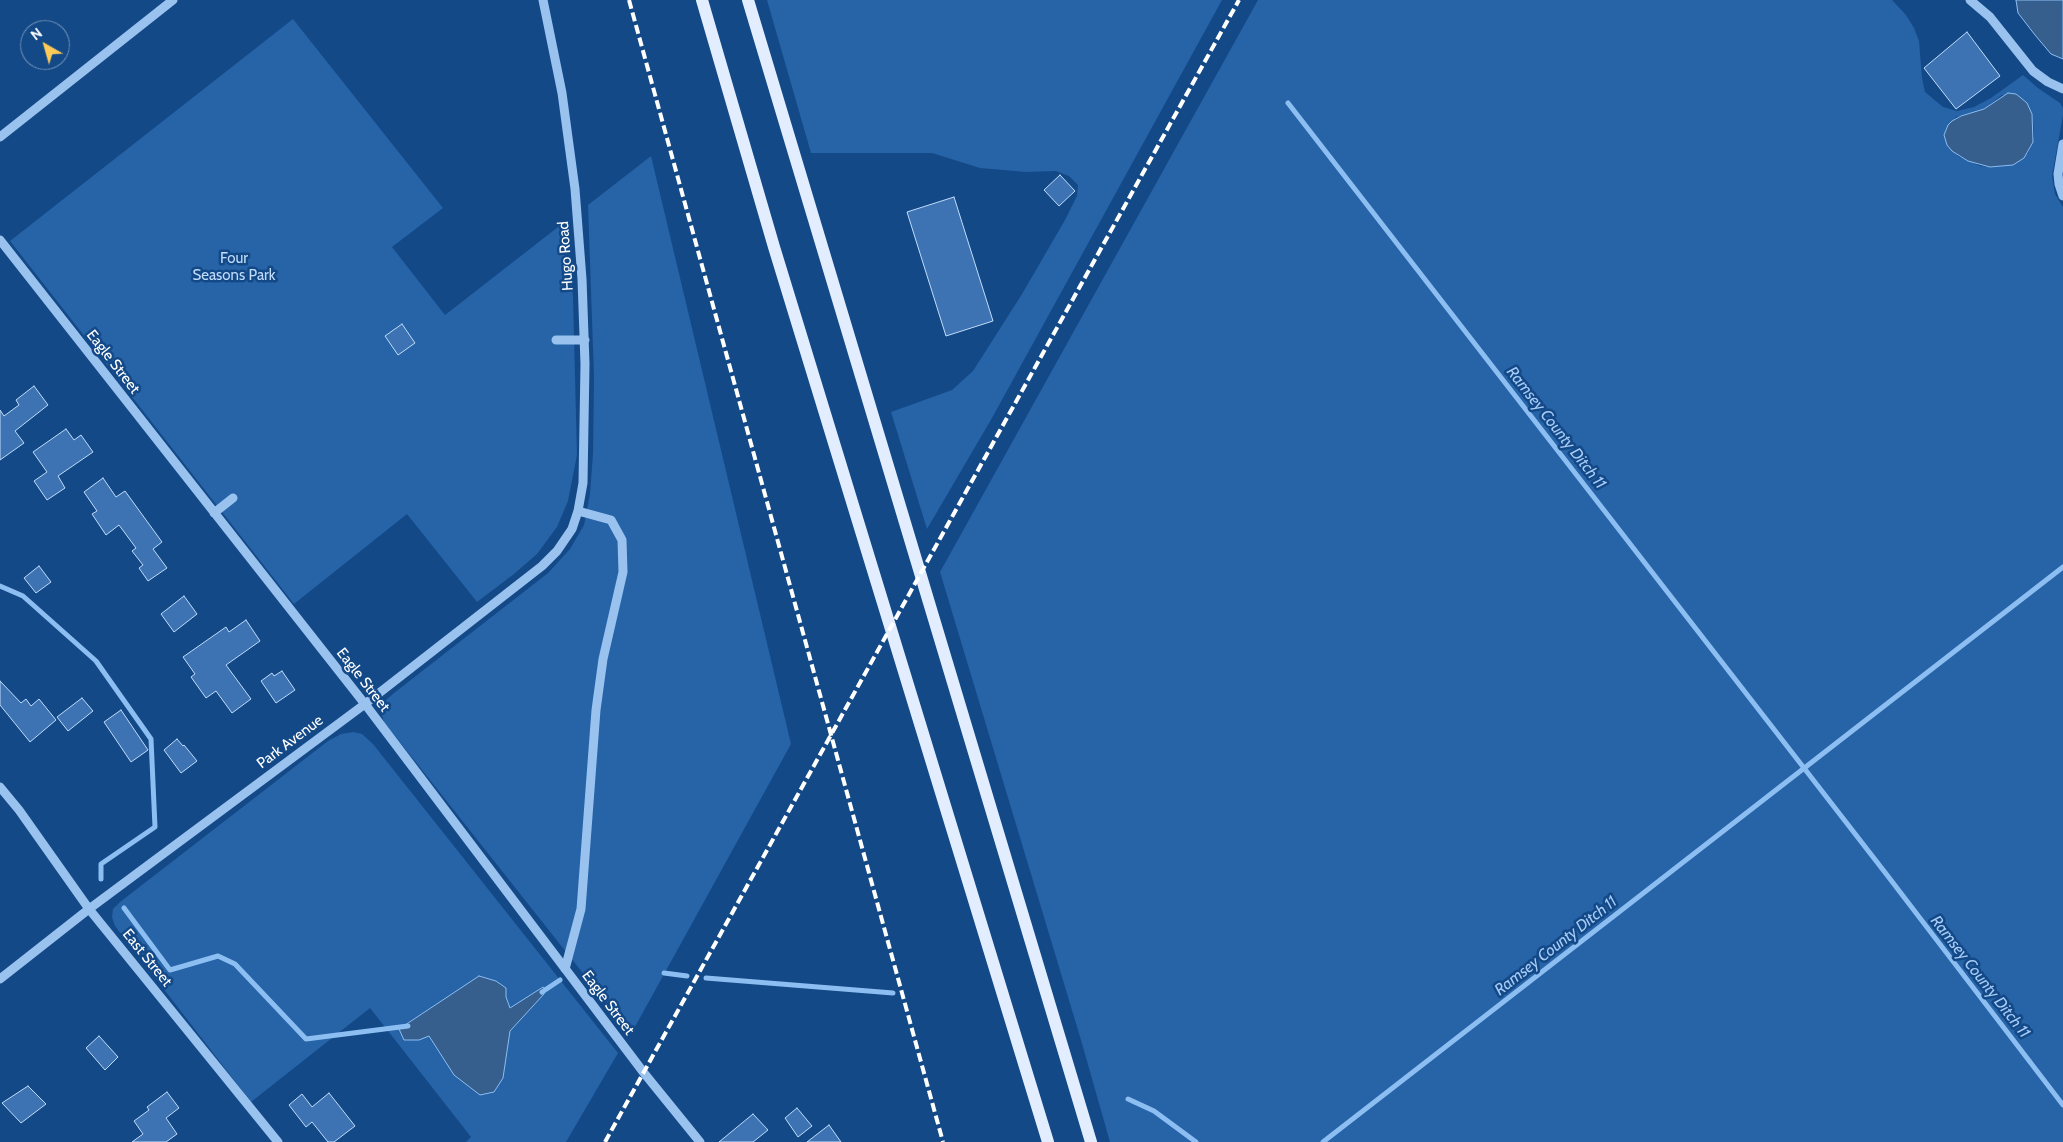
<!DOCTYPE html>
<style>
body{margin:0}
#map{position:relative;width:2063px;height:1142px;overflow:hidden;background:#144988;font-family:Cabin,sans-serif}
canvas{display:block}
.north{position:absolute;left:20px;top:20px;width:50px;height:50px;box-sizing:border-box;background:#144988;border:1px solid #7292b8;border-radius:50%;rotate:322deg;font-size:14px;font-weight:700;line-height:20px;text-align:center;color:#fff}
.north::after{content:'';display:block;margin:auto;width:18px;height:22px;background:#ffcb58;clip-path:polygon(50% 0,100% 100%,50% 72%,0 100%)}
</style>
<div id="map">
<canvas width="2063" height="1142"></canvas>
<div class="north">N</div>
</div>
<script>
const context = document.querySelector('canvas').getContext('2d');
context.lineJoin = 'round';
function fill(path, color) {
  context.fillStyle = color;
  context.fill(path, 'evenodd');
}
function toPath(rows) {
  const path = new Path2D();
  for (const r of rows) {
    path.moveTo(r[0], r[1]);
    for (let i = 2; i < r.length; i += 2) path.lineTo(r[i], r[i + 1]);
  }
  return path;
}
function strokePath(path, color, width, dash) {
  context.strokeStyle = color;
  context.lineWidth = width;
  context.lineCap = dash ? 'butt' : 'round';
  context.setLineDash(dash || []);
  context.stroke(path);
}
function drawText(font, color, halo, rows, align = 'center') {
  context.font = font + ' Cabin,sans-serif';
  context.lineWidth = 5;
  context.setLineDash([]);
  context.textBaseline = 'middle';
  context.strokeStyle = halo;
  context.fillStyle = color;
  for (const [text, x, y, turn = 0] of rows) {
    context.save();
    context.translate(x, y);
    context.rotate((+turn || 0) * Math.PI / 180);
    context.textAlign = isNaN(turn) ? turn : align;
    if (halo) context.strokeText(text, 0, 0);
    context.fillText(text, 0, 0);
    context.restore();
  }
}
fill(toPath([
 [767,0,1222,0,992,418,927,529,891,412,952,390,973,371,1022,294,1065,220,1077,196,1078,185,1069,176,1056,171,1026,172,980,168,932,153,811,153],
 [1258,0,1892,0,1906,15,1914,28,1919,41,1922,78,1925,92,1943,107,1957,111,1974,107,1991,98,2023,75,2038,88,2060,103,2063,108,2063,115,2052,176,2055,194,2063,207,2063,1142,1110,1142,1081,1040,940,572],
 [2002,95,2027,103,2030,108,2033,121,2034,134,2033,142,2028,153,2013,165,1990,167,1980,166,1958,156,1945,140,1945,130,1956,117,1984,109],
 [293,19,443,208,392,247,445,315,567,220,573,297,577,455,568,501,557,527,537,554,514,574,477,602,407,514,294,604,10,241],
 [651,156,791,744,631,1034,384,722,381,712,385,701,394,693,548,573,570,549,584,525,590,494,593,453,594,377,588,205],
 [353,732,362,734,373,744,618,1053,566,1142,466,1142,471,1137,370,1008,251,1102,115,926,112,917,113,909,120,902,328,741,341,734]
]), '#2663a7');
const water = toPath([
 [2016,0,2063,0,2063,59,2051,54,2035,35,2018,13,2016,0],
 [2008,93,2016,94,2021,98,2027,103,2032,114,2033,142,2024,158,2013,165,1990,167,1968,161,1952,151,1947,145,1944,135,1948,125,1952,121,1961,116,1984,109,2008,93],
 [479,976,496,981,506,988,506,997,510,1008,543,987,546,989,544,994,510,1031,503,1078,494,1092,480,1095,454,1075,429,1036,419,1040,404,1040,399,1029,479,976]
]);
fill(water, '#375f8e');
strokePath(water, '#8cbef2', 1);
strokePath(toPath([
 [1288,103,1887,875,2063,1105],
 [0,586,23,596,96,661,151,739,155,827,101,864,101,879],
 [124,908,170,970,218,956,235,964,306,1039,408,1026],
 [664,973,687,976],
 [706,978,893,993],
 [542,992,560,980],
 [1128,1099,1154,1111,1196,1142],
 [1323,1142,2063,567]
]), '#8cbef2', 5);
const building = toPath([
 [1967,32,2000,76,1956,109,1924,68,1967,32],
 [1060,175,1075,191,1059,206,1044,190,1060,175],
 [954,197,993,321,946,336,907,212,954,197],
 [402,324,415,343,398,355,385,336,402,324],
 [34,386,48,405,15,431,24,443,0,460,0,410,4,416,19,405,16,400,34,386],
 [66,429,74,440,81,435,93,452,58,476,65,488,47,500,34,481,47,472,33,452,66,429],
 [103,478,116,497,125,491,162,542,153,549,167,568,148,581,139,568,143,565,132,551,136,548,119,525,106,535,92,514,97,511,84,492,103,478],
 [39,566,51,582,36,593,24,578,39,566],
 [184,596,197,614,174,632,161,614,184,596],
 [246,620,260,641,226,665,251,699,232,713,216,691,206,698,191,677,195,674,183,657,226,627,229,632,246,620],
 [282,671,295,690,276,703,261,681,272,673,274,676,282,671],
 [0,681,21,703,26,699,31,706,39,699,56,720,30,742,0,705,0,681],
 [82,698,93,711,68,731,57,717,82,698],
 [121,710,148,750,131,762,104,722,121,710],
 [177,739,183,746,184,745,197,761,181,773,164,750,177,739],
 [99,1036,118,1057,105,1070,86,1048,99,1036],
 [28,1086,46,1104,21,1123,2,1103,28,1086],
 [167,1092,179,1108,166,1118,177,1134,166,1142,132,1142,143,1134,134,1121,149,1110,147,1107,167,1092],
 [329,1093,355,1126,334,1142,328,1142,312,1122,306,1127,289,1105,302,1094,312,1107,329,1093],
 [797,1108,812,1126,798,1137,785,1118,797,1108],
 [753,1114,768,1130,753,1142,719,1142,753,1114],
 [829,1125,841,1142,807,1142,829,1125]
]);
fill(building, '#3d73b2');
strokePath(building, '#c0dcfb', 1);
strokePath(toPath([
 [1970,0,1990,17,2033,71,2048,82,2063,89],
 [0,137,173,0],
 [2063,144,2058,174,2059,184,2063,196],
 [0,240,368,708,644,1073,700,1142],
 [556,340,585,340],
 [214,513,233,498],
 [0,787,19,810,89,909,278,1142],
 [565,969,581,909,596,710,603,659,623,572,622,540,611,520,578,511],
 [0,979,89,909,365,704,542,566,557,551,572,529,578,511,583,483,585,364,582,279,575,189,562,93,543,0]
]), '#9ac2ef', 9);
strokePath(toPath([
 [702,0,774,247,1048,1142],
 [748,0,1091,1142]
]), '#e2eeff', 12);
strokePath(toPath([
 [629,0,943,1142],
 [605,1142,1239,0]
]), '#fff', 4, [9, 4]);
drawText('15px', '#fff', '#144988', [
 ["Hugo Road",566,256,-94],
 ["Eagle Street",113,362,52],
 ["Eagle Street",363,680,52],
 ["Park Avenue",290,742,-37],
 ["East Street",147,958,51],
 ["Eagle Street",608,1003,53]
]);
drawText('15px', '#c0dcfb', '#144988', [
 ["Four",234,259],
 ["Seasons Park",234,276]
]);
drawText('italic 16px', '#a6ccf7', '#144988', [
 ["Ramsey County Ditch 11",1556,428,52],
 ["Ramsey County Ditch 11",1556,946,-38],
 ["Ramsey County Ditch 11",1980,977,52]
]);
</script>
